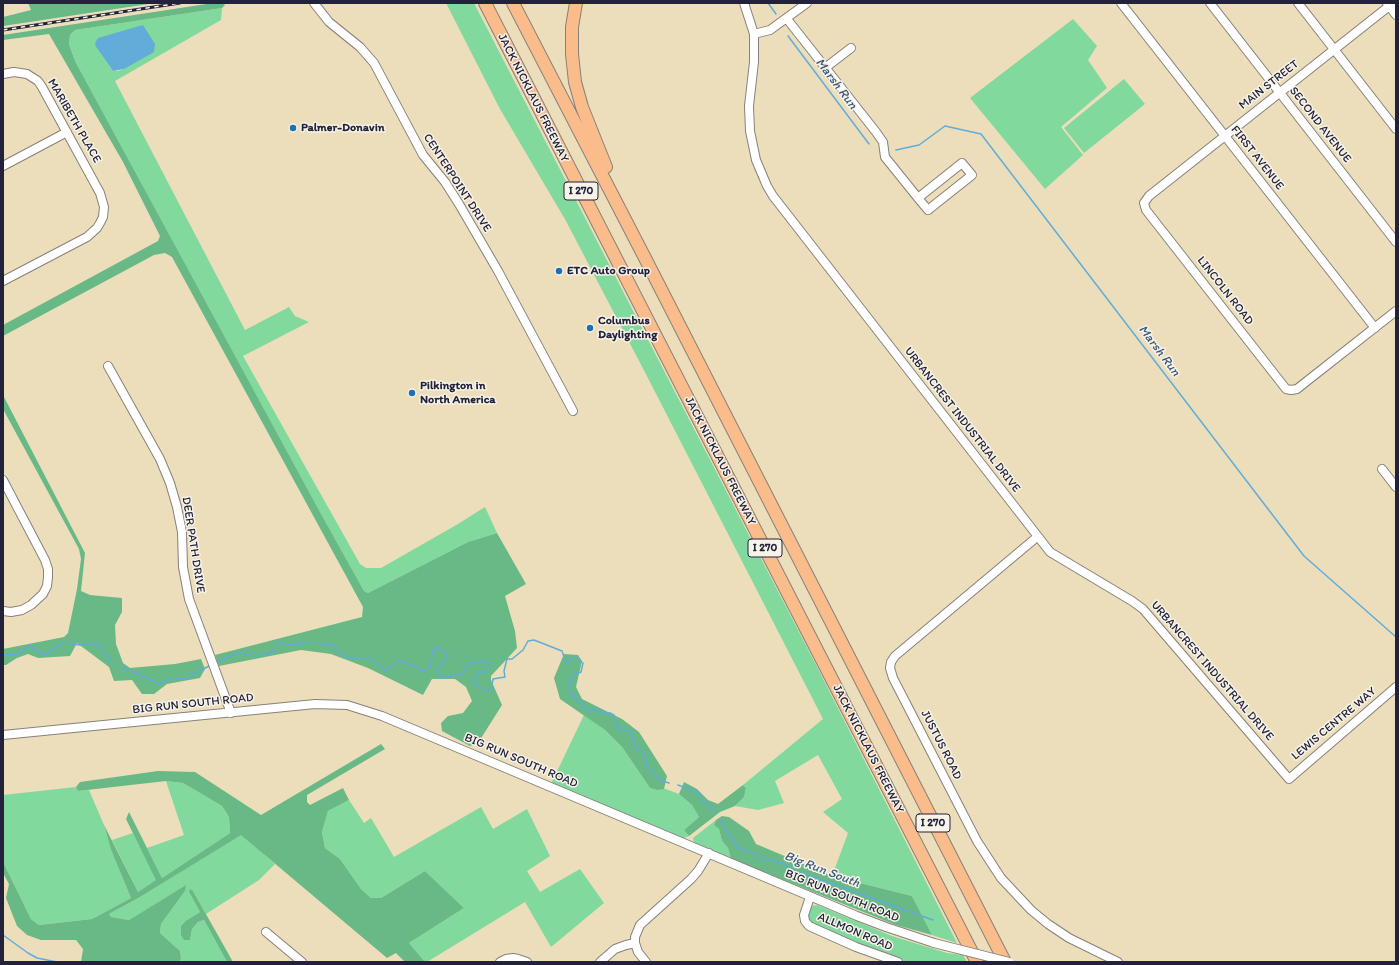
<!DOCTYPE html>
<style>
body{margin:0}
#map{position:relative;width:1399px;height:965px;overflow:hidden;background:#ecdebb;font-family:Itim,sans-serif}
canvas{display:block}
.frame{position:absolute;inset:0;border:4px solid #22223b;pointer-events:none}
</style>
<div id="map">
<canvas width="1399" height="965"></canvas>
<div class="frame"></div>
</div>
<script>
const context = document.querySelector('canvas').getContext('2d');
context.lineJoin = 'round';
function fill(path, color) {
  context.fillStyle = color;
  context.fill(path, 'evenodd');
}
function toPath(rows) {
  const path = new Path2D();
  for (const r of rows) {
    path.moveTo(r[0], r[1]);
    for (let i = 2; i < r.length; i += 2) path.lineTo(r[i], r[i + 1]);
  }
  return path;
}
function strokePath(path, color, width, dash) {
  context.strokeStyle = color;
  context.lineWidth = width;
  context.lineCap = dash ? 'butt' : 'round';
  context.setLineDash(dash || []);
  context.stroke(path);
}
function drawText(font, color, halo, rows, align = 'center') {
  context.font = font + ' Itim,sans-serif';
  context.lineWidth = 3;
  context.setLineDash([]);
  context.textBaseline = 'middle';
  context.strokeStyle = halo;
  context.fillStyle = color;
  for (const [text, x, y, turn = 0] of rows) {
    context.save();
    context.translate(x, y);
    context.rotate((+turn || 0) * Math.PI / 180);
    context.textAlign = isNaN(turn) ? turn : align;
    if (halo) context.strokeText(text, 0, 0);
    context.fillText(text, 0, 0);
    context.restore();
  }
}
fill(toPath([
 [446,3,474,3,814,661,957,943,932,935,912,896,832,876,848,833,823,812,842,799,818,755,775,781,784,803,758,810,735,806,744,797,746,788,743,785,823,719,650,382,566,221,500,109],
 [222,8,221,20,115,81,245,330,289,307,295,316,309,322,243,356,360,564,366,568,381,568,458,524,485,507,497,533,468,542,368,593,364,591,320,512,75,61,69,44,70,35,75,30],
 [96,47,124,69,118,71,113,71],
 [1073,19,1097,46,1088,60,1107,88,1061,127,1083,155,1045,189,970,98],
 [1124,79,1145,104,1084,153,1064,128],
 [584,715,605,730,622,747,650,788,657,790,663,788,679,794,692,805,699,817,684,830,689,836,682,839,551,784],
 [166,781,183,783,222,806,229,817,230,833,162,878,147,848,184,835],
 [76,787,78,791,89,790,104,825,111,850,131,898,92,919,39,925,31,919,3,862,3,795],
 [349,800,364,823,371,818,394,857,481,807,493,829,527,809,550,856,527,871,540,892,580,869,604,903,551,947,525,902,427,962,425,962,409,943,464,908,425,871,381,898,371,898,361,889,340,859,325,848,322,832,328,811],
 [716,820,714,825,719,829,722,841,728,848,731,859,694,843,693,838],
 [133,833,157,880,138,892,112,840],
 [241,834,275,864,259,880,206,914,193,891,189,892,200,912,187,920,190,940,192,929,198,922,204,920,227,962,180,962,181,958,180,951,160,933,161,924,185,891,185,886,129,920,111,917,109,914,140,897],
 [817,905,892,936,947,953,963,955,967,962,906,962,875,952,812,925,806,917,808,909,811,906]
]), '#81d99e');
fill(toPath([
 [28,3,155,3,3,26,3,17,31,10],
 [213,3,223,3,225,5,222,8,75,30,70,35,69,44,75,61,320,512,364,591,368,593,468,542,497,533,526,584,505,596,515,631,517,648,491,676,491,680,502,705,478,743,470,746,442,731,441,723,448,716,463,713,472,701,466,687,455,679,432,679,423,695,368,668,331,654,301,650,219,666,215,655,362,617,363,607,172,257,165,253,154,255,3,336,3,325,158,241,160,236,123,162,49,34,3,40,3,35],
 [3,395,85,553,81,591,90,595,122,598,122,612,115,625,116,644,123,663,130,668,175,664,201,659,205,669,200,678,167,684,154,694,142,694,132,680,114,681,109,667,77,643,70,656,38,658,28,654,17,658,6,665,3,665,3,649,64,637,68,633,77,589,81,559,79,549,3,409],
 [564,654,578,655,582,661,576,687,582,699,622,719,639,732,667,776,664,789,657,790,650,788,622,747,605,730,560,699,554,678],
 [381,744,385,749,307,795,307,802,310,805,343,788,349,800,328,811,322,832,325,848,340,859,361,889,371,898,381,898,425,871,464,908,409,943,425,962,405,962,396,953,387,958,241,835,140,897,109,914,111,917,129,920,186,885,185,891,161,924,160,933,180,951,181,958,180,962,81,962,83,949,76,940,41,940,27,935,17,926,6,898,9,884,3,873,3,862,31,919,39,925,92,919,131,898,111,850,104,825,138,892,156,880,126,819,129,812,162,878,230,833,229,817,222,806,183,783,166,781,78,791,76,787,80,782,158,771,195,772,261,815],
 [684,782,697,789,708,800,718,804,743,785,746,788,744,797,735,806,720,812,689,836,684,830,699,817,692,805,679,794],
 [722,816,729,817,749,831,756,844,832,876,912,896,932,935,896,925,731,859,728,848,722,841,719,829,714,825,716,820],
 [190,889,193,891,233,962,227,962,204,920,198,922,192,929,190,940,184,940,181,935,181,926,187,920,200,912,189,892]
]), '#68b985');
fill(toPath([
 [143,25,155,44,154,52,124,69,113,71,96,47,95,43,98,38]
]), '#61acd9');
strokePath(toPath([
 [768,3,776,14],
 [788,36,869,144],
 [896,150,919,145,945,126,981,134,1304,556,1396,637],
 [3,655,17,654,30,646,44,655,63,643,81,645,98,643,111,662,113,663],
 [217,662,239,652,253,656,271,654,280,642,290,645,303,643,331,644,346,658,370,658,386,671,399,660,425,671,430,665,433,650,439,648,448,656,437,670,440,678,462,674,470,663,488,661,487,672,479,672,473,682,485,691,491,690,493,679,505,677,504,671,507,659,512,659,523,650,528,641,534,640,562,651,565,660,568,663,574,657,583,663,581,672,571,676,569,694,578,699,588,712,597,708,601,713,610,713,614,715,617,728,630,731,636,749,645,753,647,765,659,780,669,783],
 [122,667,159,684,169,679,186,678,209,666],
 [678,785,699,793,703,801,713,809,715,812],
 [720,820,739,849,749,851,762,860,773,860,786,865,793,870,933,920],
 [3,935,28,953,37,958,57,962]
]), '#61acd9', 1.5);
const minor = toPath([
 [314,3,329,22,360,47,374,63,423,155,445,182,459,204,498,271,573,411],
 [744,3,754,34,754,62,749,106,750,131,756,160,767,186,773,196,1050,552,1132,601,1143,609,1289,779,1396,687],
 [1121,3,1375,328],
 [1210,3,1396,242],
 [1298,3,1396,129],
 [1387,3,1396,15],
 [1393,3,1149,196,1144,203,1146,210,1286,389,1291,390,1297,389,1302,385,1396,311],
 [787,19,876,132,883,142,885,157,918,198,928,210,972,175,962,163,918,198],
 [754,34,770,30,807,3],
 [825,68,851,48],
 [3,74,14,72,27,74,38,81,42,87,100,193,104,207,103,217,100,223,97,228,87,237,3,281],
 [3,166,67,132],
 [108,366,160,459,170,483,177,507,182,532,183,567,189,599,231,713],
 [1382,469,1396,487],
 [3,480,45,560,48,569,48,577,47,586,43,594,31,605,22,610,11,612,3,611],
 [1037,537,895,656,891,662,890,668,893,678,977,841,1001,878,1031,910,1048,924,1069,938,1118,962],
 [3,735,315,704,347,705,382,716,857,916,886,927,934,943],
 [810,897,804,915,805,921,809,926,856,947,898,962],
 [266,932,302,962],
 [500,962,506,959,513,958,518,959,527,962],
 [600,962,615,949,626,945,635,943],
 [646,962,638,952,635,943,635,937,640,925,691,879,698,871,709,853]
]);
const highway = toPath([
 [485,3,977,962],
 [513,3,646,260,1005,962],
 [576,3,572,27,572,54,575,82,582,107,606,167]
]);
strokePath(minor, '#87807b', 10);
strokePath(highway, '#87807b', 14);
strokePath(minor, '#fff', 8);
strokePath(highway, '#fabc8b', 12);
const rail = toPath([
 [3,30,180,3]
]);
strokePath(rail, '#22223b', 3);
strokePath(rail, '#f7f3e8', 1.5, [4.5]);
const minorBridge = toPath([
 [934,943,1009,962]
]);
strokePath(minorBridge, '#87807b', 10, []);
strokePath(minorBridge, '#fff', 8);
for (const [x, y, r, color] of [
 [293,128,4,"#1f6fb2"],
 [559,271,4,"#1f6fb2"],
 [590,328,4,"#1f6fb2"],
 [412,393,4,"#1f6fb2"]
]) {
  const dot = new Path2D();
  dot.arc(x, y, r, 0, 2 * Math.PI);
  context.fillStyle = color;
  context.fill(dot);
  strokePath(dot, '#f7f3e8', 1.5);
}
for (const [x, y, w] of [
 [581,191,34],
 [765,548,34],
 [933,823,34]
]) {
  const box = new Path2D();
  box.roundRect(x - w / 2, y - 9, w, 18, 3);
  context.fillStyle = '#f7f3e8';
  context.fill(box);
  strokePath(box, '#22223b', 1);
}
drawText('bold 11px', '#22223b', null, [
 ["I 270",581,191],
 ["I 270",765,548],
 ["I 270",933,823]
]);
drawText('12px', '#22223b', '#f7f3e8', [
 ["MAIN STREET",1269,85,-38],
 ["JACK NICKLAUS FREEWAY",533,98,63],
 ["MARIBETH PLACE",74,121,60],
 ["SECOND AVENUE",1320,125,52],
 ["FIRST AVENUE",1257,158,52],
 ["CENTERPOINT DRIVE",457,183,57],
 ["LINCOLN ROAD",1225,291,52],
 ["URBANCREST INDUSTRIAL DRIVE",962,420,52],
 ["JACK NICKLAUS FREEWAY",720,461,63],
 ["DEER PATH DRIVE",193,545,81],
 ["URBANCREST INDUSTRIAL DRIVE",1212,671,49],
 ["BIG RUN SOUTH ROAD",193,704,-6],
 ["LEWIS CENTRE WAY",1334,724,-40],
 ["JUSTUS ROAD",941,745,63],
 ["JACK NICKLAUS FREEWAY",868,749,63],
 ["BIG RUN SOUTH ROAD",521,761,23],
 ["BIG RUN SOUTH ROAD",842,896,22],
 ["ALLMON ROAD",855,932,23]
]);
drawText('bold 12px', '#22223b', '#f7f3e8', [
 ["Palmer-Donavin",301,128],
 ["ETC Auto Group",567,271],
 ["Columbus",598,321],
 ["Daylighting",598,335],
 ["Pilkington in",420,386],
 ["North America",420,400]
], 'left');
drawText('italic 13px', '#3b597a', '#f7f3e8', [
 ["Marsh Run",836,84,53],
 ["Marsh Run",1159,351,53],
 ["Big Run South",822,870,21]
]);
</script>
